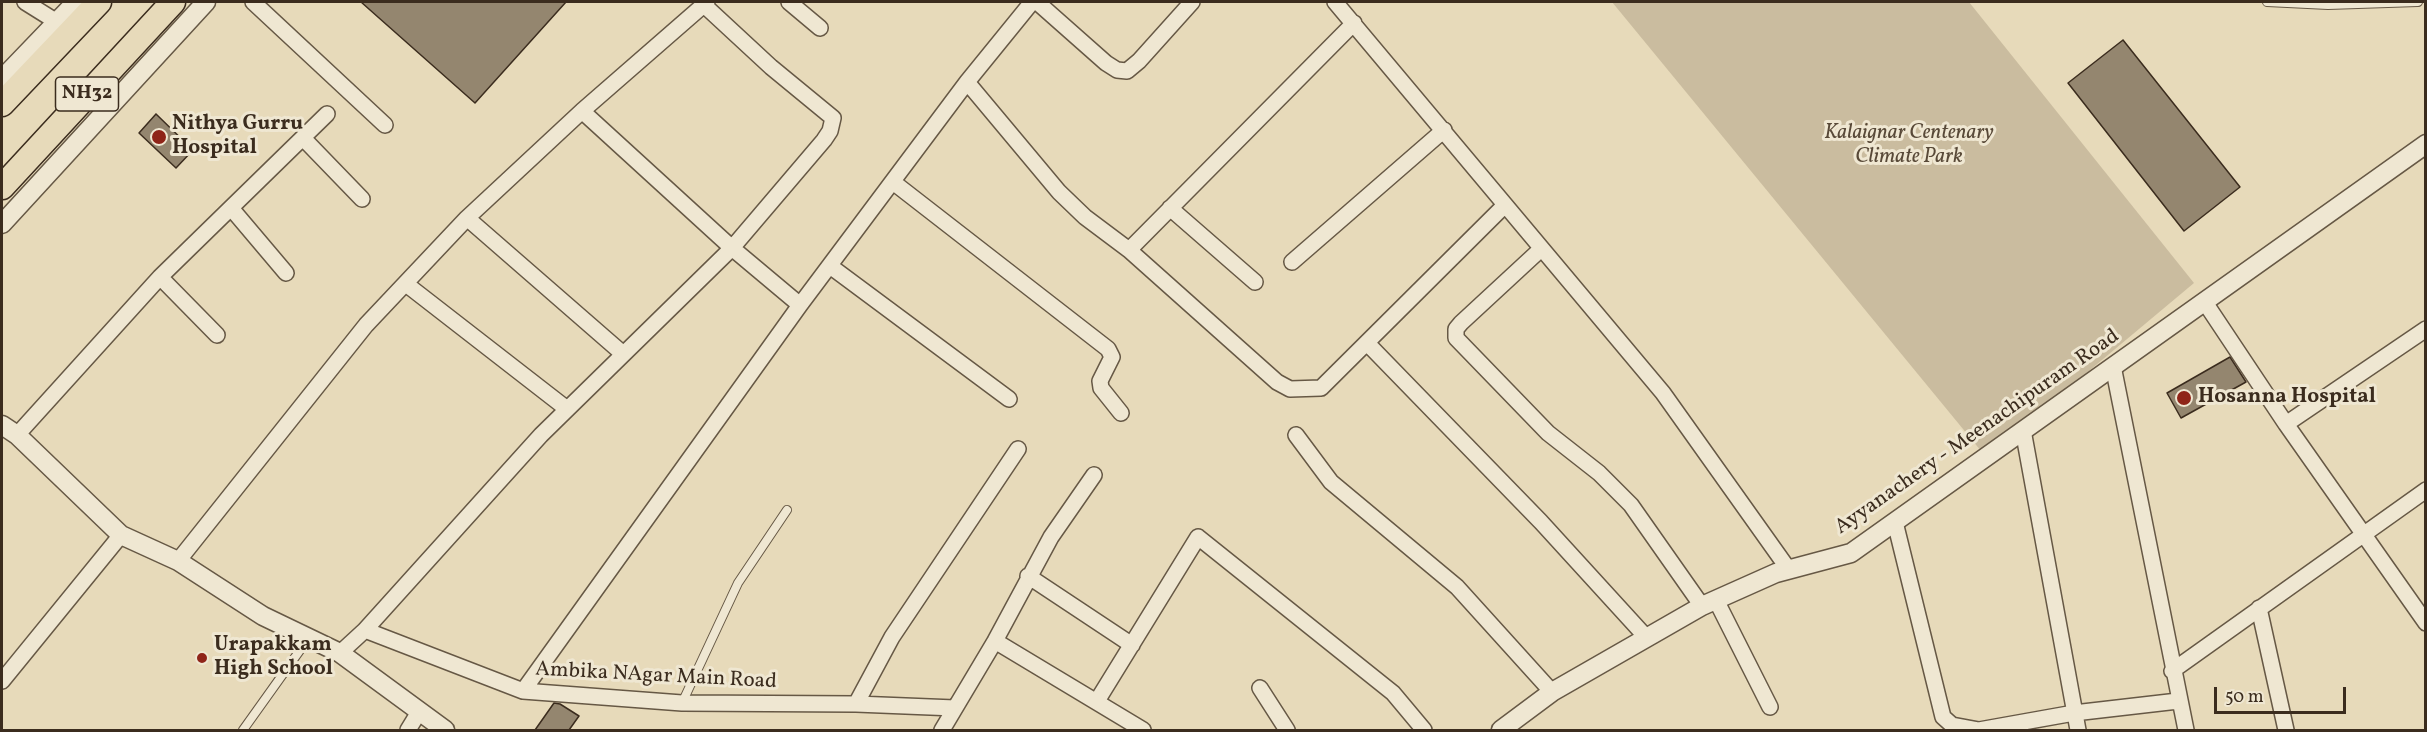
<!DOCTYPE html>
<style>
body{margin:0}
#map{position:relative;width:2427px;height:732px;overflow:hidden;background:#e7daba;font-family:Vollkorn,serif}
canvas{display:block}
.frame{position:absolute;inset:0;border:3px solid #3b2c1e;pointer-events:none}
.scale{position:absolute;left:2214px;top:687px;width:132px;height:27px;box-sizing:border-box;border:3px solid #3b2c1e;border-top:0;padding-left:8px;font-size:18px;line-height:21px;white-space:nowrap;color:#3b2c1e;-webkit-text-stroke:4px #efe7d2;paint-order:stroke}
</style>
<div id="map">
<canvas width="2427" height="732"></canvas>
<div class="frame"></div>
<div class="scale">50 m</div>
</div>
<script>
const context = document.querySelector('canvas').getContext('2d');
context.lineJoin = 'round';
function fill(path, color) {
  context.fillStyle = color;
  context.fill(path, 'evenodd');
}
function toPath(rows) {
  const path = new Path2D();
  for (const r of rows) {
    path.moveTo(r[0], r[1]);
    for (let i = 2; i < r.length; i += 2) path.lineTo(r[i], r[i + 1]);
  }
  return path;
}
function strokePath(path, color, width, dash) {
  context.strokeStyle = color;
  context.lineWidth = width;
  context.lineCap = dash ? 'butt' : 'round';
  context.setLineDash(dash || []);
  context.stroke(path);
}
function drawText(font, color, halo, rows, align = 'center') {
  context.font = font + ' Vollkorn,serif';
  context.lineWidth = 6;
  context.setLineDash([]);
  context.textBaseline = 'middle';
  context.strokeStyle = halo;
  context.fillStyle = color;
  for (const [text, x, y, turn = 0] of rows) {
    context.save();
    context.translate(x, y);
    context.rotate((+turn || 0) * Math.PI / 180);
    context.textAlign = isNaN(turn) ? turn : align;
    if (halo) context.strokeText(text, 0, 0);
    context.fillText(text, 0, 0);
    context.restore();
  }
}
fill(toPath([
 [1612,2,1969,2,2194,283,1986,457]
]), '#cabc9f');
const building = toPath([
 [361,2,566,2,475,103,361,2],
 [2123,40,2240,187,2184,231,2068,83,2123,40],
 [156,114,193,150,176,168,139,133,156,114],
 [2230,357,2246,382,2181,418,2167,393,2230,357],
 [554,703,560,704,579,716,569,730,535,730,554,703]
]);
fill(building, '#94866f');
strokePath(building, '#3b2c1e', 1.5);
const service = toPath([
 [2267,2,2328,5,2418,2],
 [682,703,738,583,787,510],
 [243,730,308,639]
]);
const minor = toPath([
 [25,2,57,22],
 [253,2,385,125],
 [789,2,820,28],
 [1037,2,1106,63,1117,70,1127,71,1139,61,1192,2],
 [1335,2,1663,393,1789,570],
 [967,82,1059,192,1085,217,1129,250,1277,382,1290,389,1321,388,1504,206],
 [582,111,732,248,824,140,830,131,833,118,771,67,704,5],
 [303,138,362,199],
 [893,182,1108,349,1112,357,1100,381,1101,388,1121,413],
 [231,208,286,273],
 [1170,208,1255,282],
 [467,218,622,353],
 [1541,249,1461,323,1456,329,1456,338,1548,433,1599,473,1631,505,1702,606],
 [1129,250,1354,23],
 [1292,262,1444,130],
 [830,266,1009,399],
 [160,277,217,335],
 [406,284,567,409],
 [2204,301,2286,424,2426,623],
 [1367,343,1541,522,1646,637],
 [2113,366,2186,730],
 [2286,424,2426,329],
 [2023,430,2078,730],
 [17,435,160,277,327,114],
 [1296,435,1331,482,1457,587,1552,692],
 [1895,522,1943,717,1952,725,1979,730,2074,713,2178,701],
 [178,561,366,325,467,218,582,111,707,2],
 [1028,576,1132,645],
 [1716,600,1770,707],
 [2259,608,2286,730],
 [365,630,541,435,732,248,800,305],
 [995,641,1143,730],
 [340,653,365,630,523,691,682,703,856,704,955,708],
 [2172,671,2426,490],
 [2,681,121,535],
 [1260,688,1287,730],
 [523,691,800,305,967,82,1032,2],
 [1097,701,1198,537,1393,693,1424,730],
 [856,704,892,637,1018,449],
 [408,730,419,712],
 [942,730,995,641,1051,537,1094,475]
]);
const tertiary = toPath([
 [2,79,76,2],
 [2,224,206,2],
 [2,425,17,435,121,535,178,561,263,616,340,653,445,730],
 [1501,730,1552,692,1702,606,1776,573,1851,553,2426,144]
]);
const trunk = toPath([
 [2,104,99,2],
 [2,187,173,2]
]);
strokePath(service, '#665845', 10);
strokePath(minor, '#665845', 18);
strokePath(tertiary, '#665845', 21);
strokePath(trunk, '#3b2c1e', 27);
strokePath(service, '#efe7d2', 8);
strokePath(minor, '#efe7d2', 15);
strokePath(tertiary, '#efe7d2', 18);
strokePath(trunk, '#e7daba', 24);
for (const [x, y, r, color] of [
 [159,137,8,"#8f2418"],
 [2184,398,8,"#8f2418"],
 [202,658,6,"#8f2418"]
]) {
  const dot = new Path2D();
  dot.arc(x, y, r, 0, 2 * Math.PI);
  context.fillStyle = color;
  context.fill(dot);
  strokePath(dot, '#efe7d2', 2);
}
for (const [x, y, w] of [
 [87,94,63]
]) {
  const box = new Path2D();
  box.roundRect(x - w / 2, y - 17, w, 34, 4.5);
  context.fillStyle = '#efe7d2';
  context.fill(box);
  strokePath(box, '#3b2c1e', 1.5);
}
drawText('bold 20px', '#3b2c1e', null, [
 ["NH32",87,94]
]);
drawText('bold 21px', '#3b2c1e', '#efe7d2', [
 ["Nithya Gurru",172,125],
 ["Hospital",172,149],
 ["Hosanna Hospital",2198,398],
 ["Urapakkam",214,646],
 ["High School",214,670]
], 'left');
drawText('italic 21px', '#584938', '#efe7d2', [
 ["Kalaignar Centenary",1909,134],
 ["Climate Park",1909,158]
]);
drawText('21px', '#3b2c1e', '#efe7d2', [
 ["Ayyanachery - Meenachipuram Road",1978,433,-35],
 ["Ambika NAgar Main Road",656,677,3]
]);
</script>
